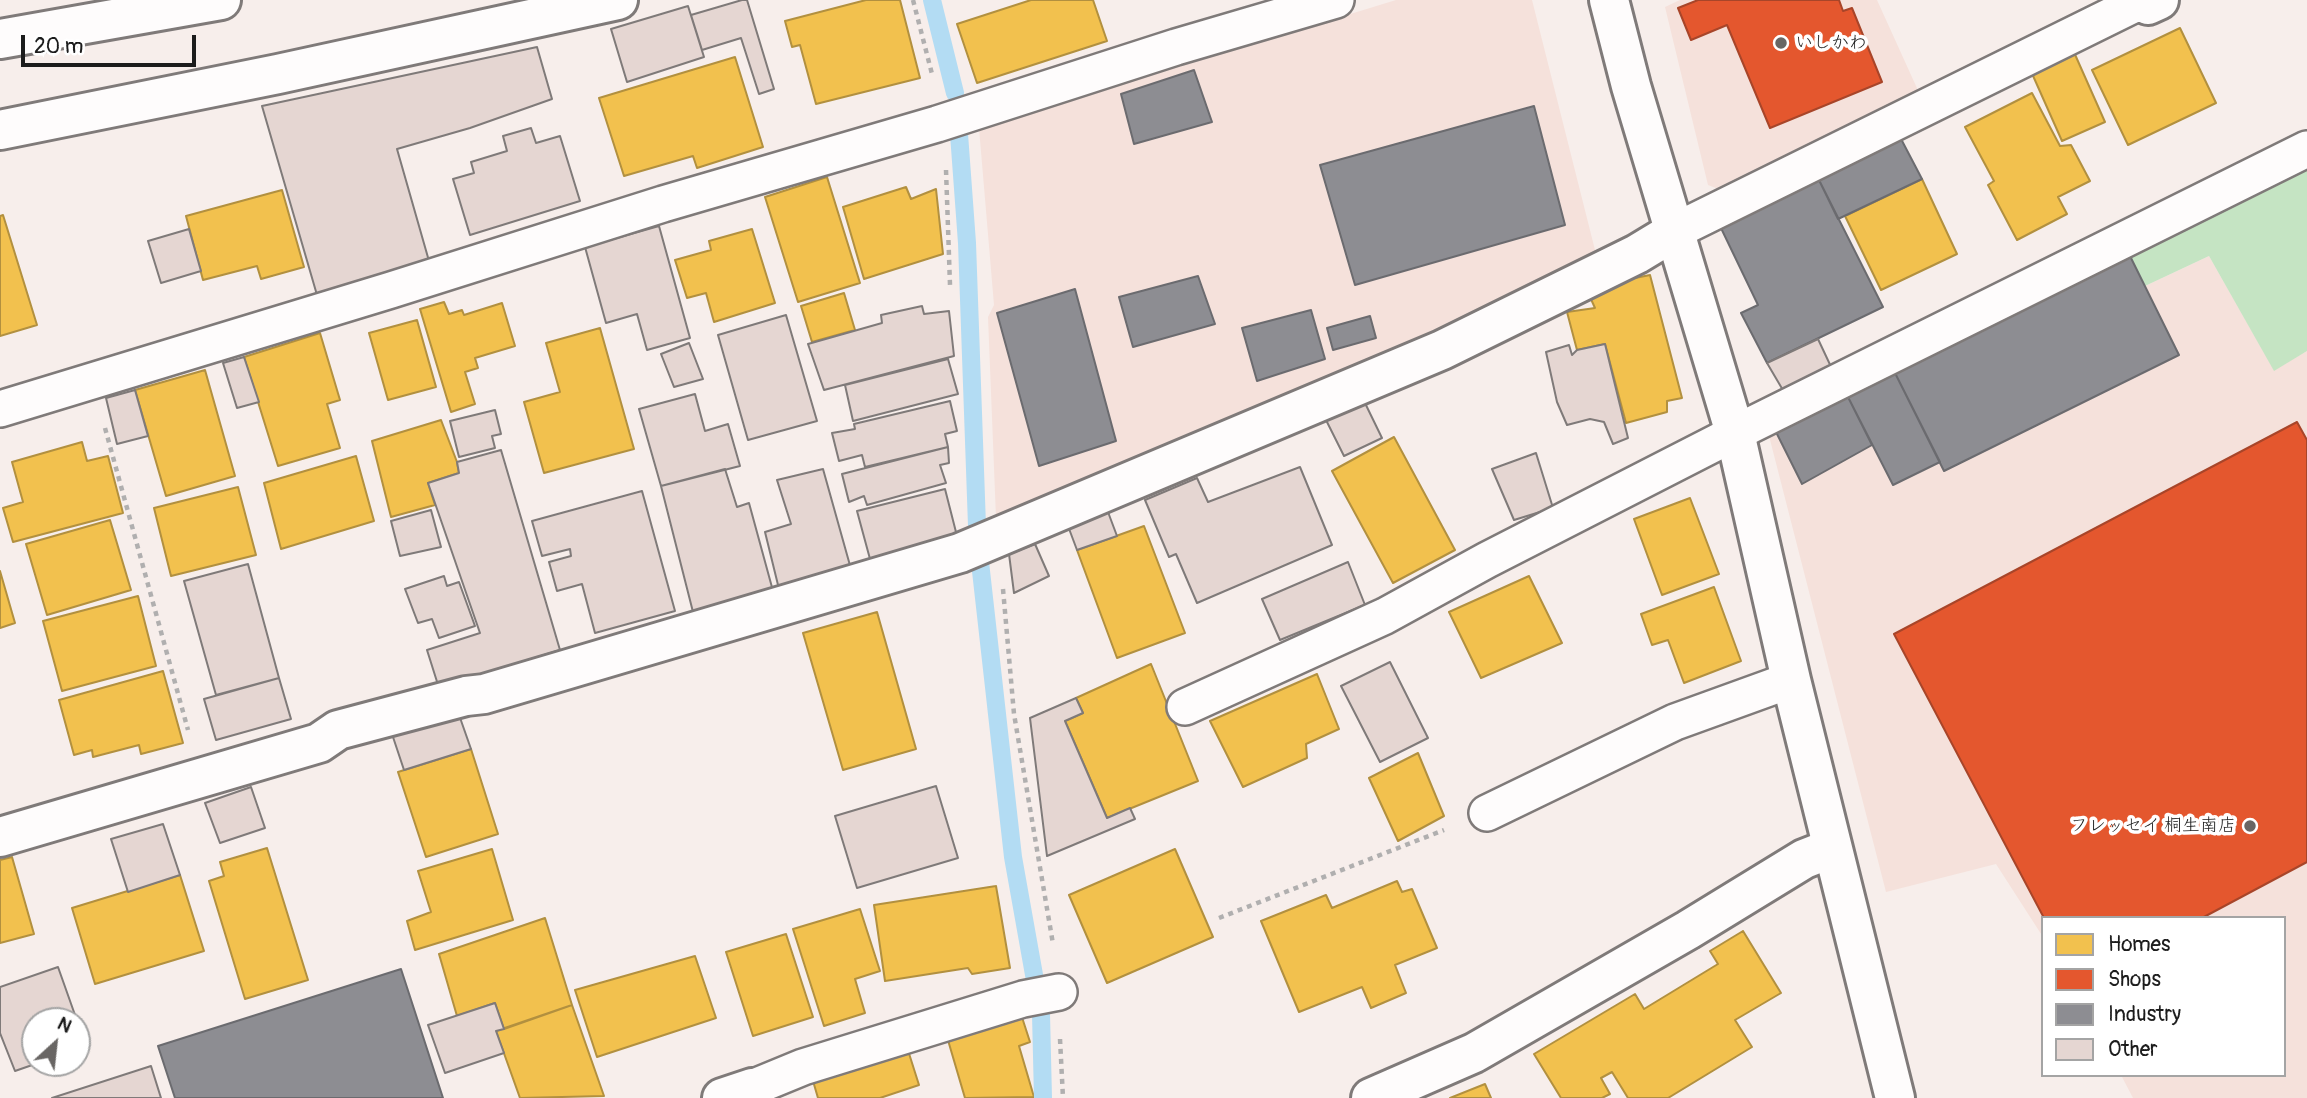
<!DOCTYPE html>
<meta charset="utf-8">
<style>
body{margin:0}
#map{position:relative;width:2307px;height:1098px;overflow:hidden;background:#f7eeeb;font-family:Pangolin,sans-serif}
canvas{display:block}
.legend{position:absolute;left:2041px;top:916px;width:245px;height:161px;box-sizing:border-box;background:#fff;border:2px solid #a4a4a4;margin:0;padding:9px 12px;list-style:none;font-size:21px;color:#1c1c1c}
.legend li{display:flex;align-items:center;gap:14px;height:35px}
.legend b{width:35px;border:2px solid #a4a4a4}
.north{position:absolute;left:21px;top:1007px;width:70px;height:70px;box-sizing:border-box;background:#fff;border:2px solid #a4a4a4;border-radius:50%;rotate:27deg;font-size:19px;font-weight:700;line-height:28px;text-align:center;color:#1c1c1c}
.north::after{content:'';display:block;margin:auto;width:24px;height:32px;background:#696664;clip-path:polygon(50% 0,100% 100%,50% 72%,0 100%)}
.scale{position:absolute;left:21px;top:35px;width:175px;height:32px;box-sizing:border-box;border:4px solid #1c1c1c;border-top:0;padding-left:9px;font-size:21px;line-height:24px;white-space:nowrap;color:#1c1c1c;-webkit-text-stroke:5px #fff;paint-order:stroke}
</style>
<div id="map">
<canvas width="2307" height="1098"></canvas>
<ul class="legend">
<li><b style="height:19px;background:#f2c14e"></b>Homes</li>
<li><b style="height:19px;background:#e4572e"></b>Shops</li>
<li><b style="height:19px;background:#8d8d92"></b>Industry</li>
<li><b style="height:19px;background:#e5d6d2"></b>Other</li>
</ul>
<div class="north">N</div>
<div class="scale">20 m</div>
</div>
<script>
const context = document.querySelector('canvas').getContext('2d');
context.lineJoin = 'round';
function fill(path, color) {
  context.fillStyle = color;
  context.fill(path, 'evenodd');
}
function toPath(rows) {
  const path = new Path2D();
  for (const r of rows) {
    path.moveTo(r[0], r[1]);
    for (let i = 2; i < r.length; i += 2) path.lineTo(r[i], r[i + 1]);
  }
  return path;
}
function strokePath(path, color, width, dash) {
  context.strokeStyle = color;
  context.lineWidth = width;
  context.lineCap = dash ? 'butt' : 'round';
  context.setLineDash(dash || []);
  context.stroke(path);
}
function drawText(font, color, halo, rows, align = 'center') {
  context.font = font + ' Pangolin,"Klee One",sans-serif';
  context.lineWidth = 7;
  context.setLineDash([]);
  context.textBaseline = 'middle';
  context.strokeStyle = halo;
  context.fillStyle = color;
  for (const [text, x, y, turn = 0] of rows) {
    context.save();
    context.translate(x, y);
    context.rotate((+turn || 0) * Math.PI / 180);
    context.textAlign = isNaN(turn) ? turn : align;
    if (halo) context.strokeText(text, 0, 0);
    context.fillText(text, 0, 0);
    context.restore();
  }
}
fill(toPath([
 [1396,0,1532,0,1596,254,1405,345,996,518,988,317,994,305,979,128],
 [1680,0,1877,0,1921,97,1729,193,1708,185,1665,7],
 [2128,249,2145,286,2209,256,2274,370,2307,351,2307,1098,2133,1098,2121,1075,2284,1075,2284,918,2043,918,2043,937,1996,864,1886,892,1767,428]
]), '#f5e1db');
fill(toPath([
 [2307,160,2307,351,2274,371,2209,256,2145,286,2130,256]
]), '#c5e4c3');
const homes = toPath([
 [866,0,900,0,920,78,816,104,800,45,792,47,785,21,866,0],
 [1031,0,1093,0,1107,41,977,83,957,24,1031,0],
 [2180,28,2216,103,2128,145,2092,70,2180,28],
 [2073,50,2105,122,2062,141,2030,69,2073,50],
 [735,57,763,147,697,168,693,156,624,176,599,98,735,57],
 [2032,93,2060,146,2071,145,2090,181,2058,197,2067,214,2017,240,1988,185,1994,181,1965,127,2032,93],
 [827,177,860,283,798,302,765,197,827,177],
 [1922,179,1957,254,1881,290,1845,216,1922,179],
 [906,187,911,199,936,189,943,254,864,279,843,207,906,187],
 [282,190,304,267,261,279,257,266,203,280,186,216,282,190],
 [3,215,37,325,0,336,0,216,3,215],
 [752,229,775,303,714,322,706,293,687,298,675,260,711,250,709,241,752,229],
 [1650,275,1682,398,1667,401,1667,412,1626,423,1605,344,1577,350,1567,312,1595,308,1590,297,1630,279,1650,275],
 [844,293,855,330,812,342,801,306,844,293],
 [444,302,449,314,462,310,464,315,502,303,515,346,475,358,478,368,465,372,475,404,451,412,420,309,444,302],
 [417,320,436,387,388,400,369,333,417,320],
 [600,328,634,449,544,473,524,402,560,392,546,343,600,328],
 [320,333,340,400,327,404,340,448,278,466,244,357,320,333],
 [205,370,235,476,166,496,135,390,205,370],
 [441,420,457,462,459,473,428,483,435,505,391,517,372,441,441,420],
 [1394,437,1455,550,1393,583,1332,471,1394,437],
 [82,442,87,461,108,456,123,513,13,542,3,508,23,502,12,462,82,442],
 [356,456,374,521,281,549,264,483,356,456],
 [238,487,256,555,171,576,154,508,238,487],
 [1690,498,1719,574,1662,595,1634,519,1690,498],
 [110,520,131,590,47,615,26,544,110,520],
 [1144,526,1185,633,1117,658,1077,550,1144,526],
 [0,571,15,623,0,628,0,571],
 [1529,576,1562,643,1481,678,1449,612,1529,576],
 [1714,587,1741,661,1684,683,1668,640,1652,645,1641,614,1714,587],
 [138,596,156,666,62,691,43,621,138,596],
 [877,612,916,749,843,770,803,633,877,612],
 [1151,664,1198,781,1107,818,1065,721,1083,713,1076,698,1151,664],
 [163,671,183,743,141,754,139,745,93,757,92,750,74,755,59,700,163,671],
 [1317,674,1339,729,1306,744,1307,758,1243,787,1210,721,1317,674],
 [471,749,498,834,426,857,398,772,471,749],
 [1418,753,1444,816,1398,841,1369,778,1418,753],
 [267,848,308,980,245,999,209,881,224,876,220,862,267,848],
 [492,849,513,920,415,950,407,921,431,912,418,871,492,849],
 [1175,849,1213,937,1107,983,1069,895,1175,849],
 [12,857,34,934,0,943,0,860,12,857],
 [180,875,204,951,95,984,72,908,180,875],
 [1397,881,1402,892,1412,889,1437,948,1395,965,1406,993,1371,1008,1362,987,1299,1012,1261,921,1326,895,1332,908,1397,881],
 [996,886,1010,968,972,974,968,968,885,981,874,905,996,886],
 [860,909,880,971,855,979,865,1013,824,1026,793,929,860,909],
 [545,918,572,1005,504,1029,495,1003,457,1016,439,954,545,918],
 [1743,931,1781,993,1735,1020,1752,1047,1668,1098,1628,1098,1612,1072,1601,1078,1610,1094,1602,1098,1561,1098,1534,1054,1635,994,1644,1009,1718,964,1710,951,1743,931],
 [786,934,813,1017,753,1036,726,952,786,934],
 [695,956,716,1018,597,1057,575,990,695,956],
 [572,1005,604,1096,520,1098,496,1031,572,1005],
 [1019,1008,1030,1042,1019,1046,1034,1097,965,1098,945,1030,1019,1008],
 [906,1044,919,1085,880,1098,818,1098,811,1074,906,1044],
 [1485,1084,1491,1098,1450,1098,1485,1084]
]);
fill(homes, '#f2c14e');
strokePath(homes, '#b2903f', 2);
const shops = toPath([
 [1698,0,1839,0,1843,11,1852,8,1882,82,1770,128,1727,25,1691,40,1678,8,1698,0],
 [2297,422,2307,440,2307,862,2202,918,2044,918,1894,634,2297,422]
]);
fill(shops, '#e4572e');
strokePath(shops, '#a84529', 2);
const industry = toPath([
 [1194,70,1212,122,1134,144,1121,94,1194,70],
 [1534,106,1565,225,1355,285,1320,165,1534,106],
 [1900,137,1922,179,1838,219,1817,176,1900,137],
 [1817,176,1883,307,1767,363,1741,313,1758,305,1720,226,1817,176],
 [2130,256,2179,355,1944,471,1895,373,2130,256],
 [1198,276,1215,324,1133,347,1119,297,1198,276],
 [1075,289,1116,441,1039,466,997,313,1075,289],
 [1311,310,1325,359,1257,381,1242,328,1311,310],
 [1370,316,1376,338,1333,350,1327,328,1370,316],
 [1895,373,1940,462,1893,485,1848,397,1895,373],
 [1842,392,1848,397,1872,445,1802,484,1773,426,1842,392],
 [401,969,443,1098,175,1098,158,1046,401,969]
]);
fill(industry, '#8d8d92');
strokePath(industry, '#6b6b6f', 2);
strokePath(toPath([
 [932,0,955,93],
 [959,134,967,243,977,526],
 [980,562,1013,857,1041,1014,1043,1098]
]), '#b3dcf3', 18);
const building = toPath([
 [742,0,747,0,774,89,759,94,741,38,702,50,691,15,742,0],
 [688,6,704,57,627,82,611,29,688,6],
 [537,47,552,99,470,128,397,149,429,261,317,295,262,106,537,47],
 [531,128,536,143,560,136,580,201,470,235,453,179,474,173,471,162,507,151,503,136,531,128],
 [659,226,690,338,647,350,637,314,606,323,585,247,659,226],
 [189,229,201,271,161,283,148,241,189,229],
 [922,306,924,314,949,311,954,356,824,390,808,344,882,323,881,315,922,306],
 [786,315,817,421,748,440,718,335,786,315],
 [1818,339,1833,371,1787,397,1767,363,1818,339],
 [689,343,703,379,674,387,661,354,689,343],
 [1605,344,1628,438,1613,444,1604,422,1590,419,1567,425,1557,402,1546,352,1569,345,1572,355,1577,350,1605,344],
 [244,357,259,402,237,408,223,363,244,357],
 [948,359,958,394,853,421,845,385,948,359],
 [135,390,148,436,117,444,106,398,135,390],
 [695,394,705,431,728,424,740,466,661,486,639,409,695,394],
 [950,401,957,431,945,434,948,447,865,467,862,455,839,461,832,433,855,429,854,424,950,401],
 [1364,401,1382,438,1344,456,1326,420,1364,401],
 [495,410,501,434,492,436,495,448,459,457,450,421,495,410],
 [948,447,949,463,940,465,946,483,867,505,864,496,849,502,842,474,948,447],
 [501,450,560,650,439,688,427,650,480,633,428,483,459,473,457,462,501,450],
 [1536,453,1553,508,1514,520,1492,469,1536,453],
 [1300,467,1332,545,1197,603,1176,554,1169,557,1145,500,1197,478,1208,502,1300,467],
 [725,469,737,507,749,503,773,591,693,612,661,486,725,469],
 [823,469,851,569,779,589,765,532,791,524,777,480,823,469],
 [945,489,957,536,870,559,857,511,945,489],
 [642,491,675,611,595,633,582,584,557,591,549,562,571,556,570,549,542,556,532,521,642,491],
 [431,510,441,547,400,556,391,521,431,510],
 [1108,512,1117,536,1077,550,1068,526,1108,512],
 [1035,544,1049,576,1014,593,1009,554,1035,544],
 [1348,562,1365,605,1280,640,1262,599,1348,562],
 [248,564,279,678,216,695,184,581,248,564],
 [444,576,447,586,459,582,475,626,439,638,432,619,418,623,405,589,444,576],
 [1390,662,1428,738,1380,762,1341,686,1390,662],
 [279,678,291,719,216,740,204,699,279,678],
 [1076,698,1083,713,1065,721,1107,818,1130,808,1135,819,1047,856,1030,718,1076,698],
 [458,712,471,749,404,770,392,734,458,712],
 [936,786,958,858,857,888,835,816,936,786],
 [251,787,265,828,220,843,205,803,251,787],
 [163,824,180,875,128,892,111,839,163,824],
 [58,967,86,1046,77,1049,77,1021,35,1021,35,1063,38,1063,15,1071,0,1033,0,987,58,967],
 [495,1003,504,1029,496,1031,504,1053,445,1073,428,1025,495,1003],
 [151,1066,161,1098,52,1098,151,1066]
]);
fill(building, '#e5d6d2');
strokePath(building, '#7f7a79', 2);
const lane = toPath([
 [1675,231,2135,4,2148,5],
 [0,409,391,290,663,204,937,124,1176,47,1336,0],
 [1185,707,1385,616,1487,560,1735,433,2307,149],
 [1487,813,1675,722,1791,680],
 [752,1088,803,1067,1023,999,1059,992]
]);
const street = toPath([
 [2148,5,2159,0],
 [0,130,278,74,618,0],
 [0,837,319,743,338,730,466,696,484,694,960,553,1442,350,1637,254,1675,231],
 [722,1098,752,1088,755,1098],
 [1371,1098,1474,1053,1688,930,1804,859,1832,848]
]);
const secondary = toPath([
 [1609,0,1631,86,1735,433,1791,680,1895,1098],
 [0,39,221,0]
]);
strokePath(lane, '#7f7a79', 40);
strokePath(street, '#7f7a79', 44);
strokePath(secondary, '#7f7a79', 44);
strokePath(toPath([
 [913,0,932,74],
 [946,170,950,285],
 [105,428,188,730],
 [1003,589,1014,714,1053,944],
 [1219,918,1444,830],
 [1060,1039,1063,1098]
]), '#b0afaf', 4.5, [5, 5]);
strokePath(lane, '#fefcfc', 35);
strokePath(street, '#fefcfc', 38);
strokePath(secondary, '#fefcfc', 38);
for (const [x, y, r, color] of [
 [1781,43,7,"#696664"],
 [2250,826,7,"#696664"]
]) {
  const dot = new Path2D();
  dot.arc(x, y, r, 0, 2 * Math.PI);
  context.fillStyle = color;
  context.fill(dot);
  strokePath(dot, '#fff', 2.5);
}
drawText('18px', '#1c1c1c', '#fff', [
 ["いしかわ",1795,43],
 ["フレッセイ 桐生南店",2236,826,"right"]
], 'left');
</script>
